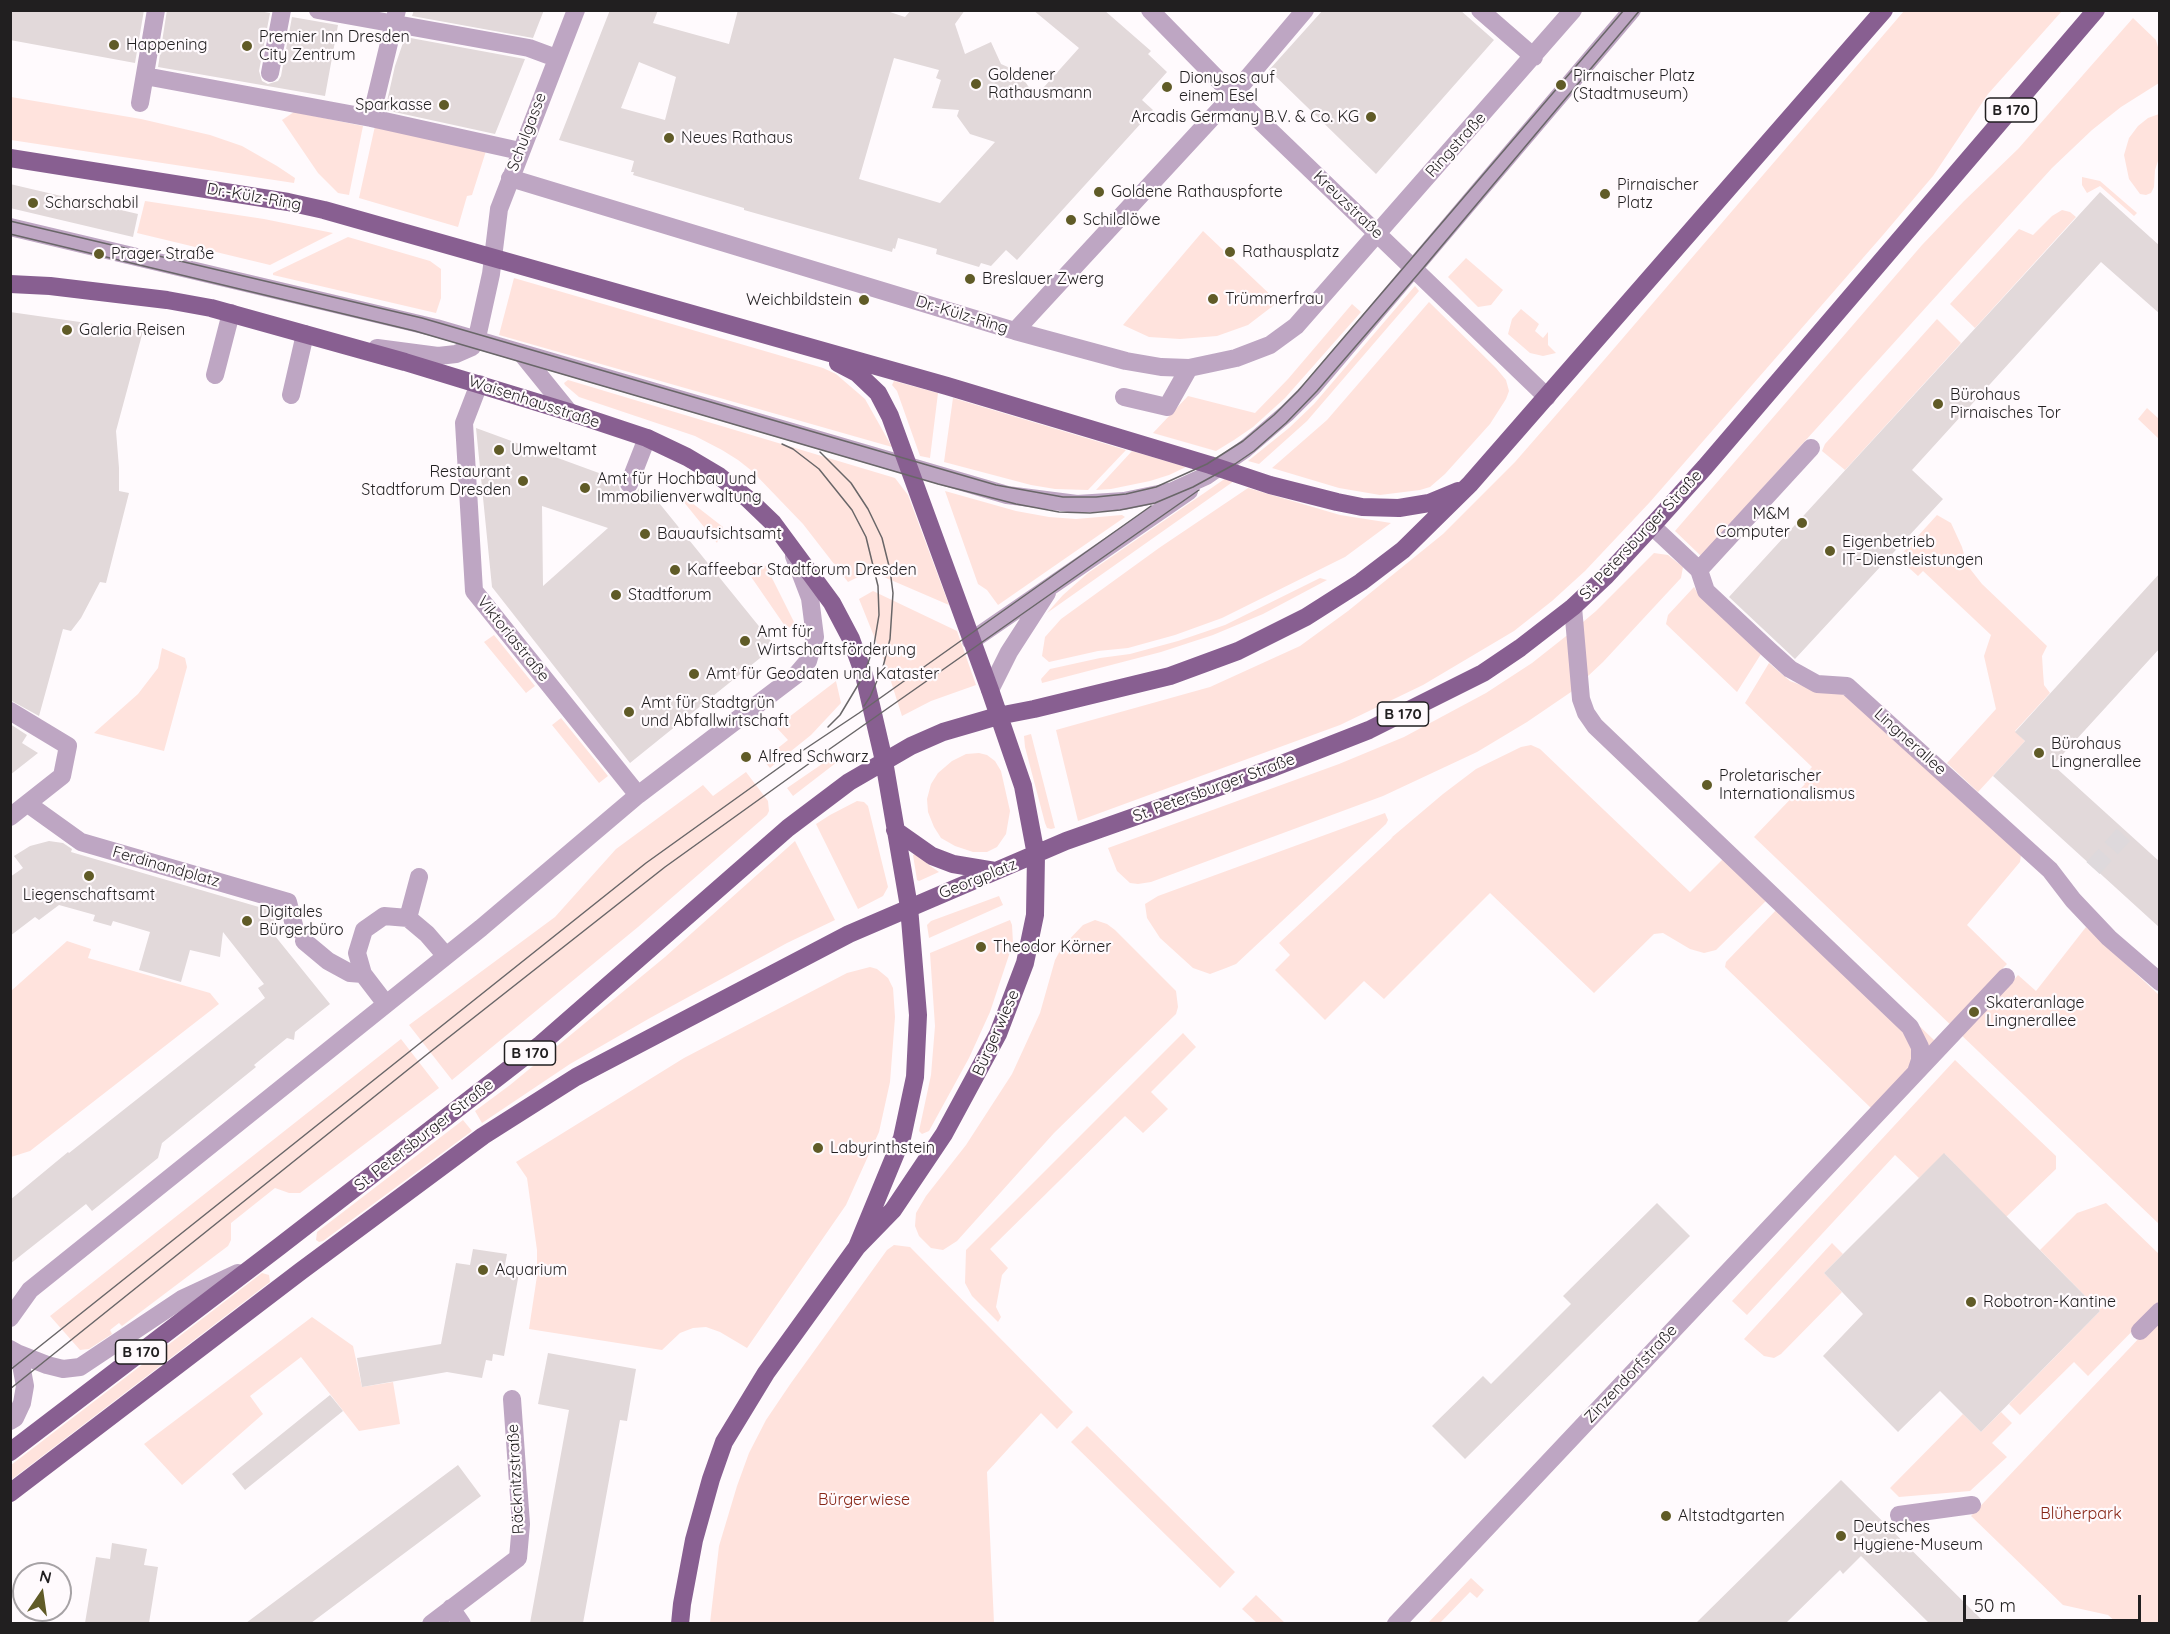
<!DOCTYPE html>
<meta charset="utf-8">
<style>
body{margin:0}
#map{position:relative;width:2170px;height:1634px;overflow:hidden;background:#fffafd;font-family:Quicksand,sans-serif}
canvas{display:block}
.frame{position:absolute;inset:0;border:12px solid #211f20;pointer-events:none}
.north{position:absolute;left:12px;top:1562px;width:60px;height:60px;box-sizing:border-box;background:#fffafd;border:2px solid #a6a2a5;border-radius:50%;rotate:13deg;font-size:16px;font-weight:700;line-height:24px;text-align:center;color:#211f20}
.north::after{content:'';display:block;margin:auto;width:21px;height:27px;background:#605b27;clip-path:polygon(50% 0,100% 100%,50% 72%,0 100%)}
.scale{position:absolute;left:1963px;top:1595px;width:178px;height:27px;box-sizing:border-box;border:3px solid #211f20;border-top:0;padding-left:8px;font-size:18px;line-height:21px;white-space:nowrap;color:#211f20;-webkit-text-stroke:4px #fffafd;paint-order:stroke}
</style>
<div id="map">
<canvas width="2170" height="1634"></canvas>
<div class="frame"></div>
<div class="north">N</div>
<div class="scale">50 m</div>
</div>
<script>
const context = document.querySelector('canvas').getContext('2d');
context.lineJoin = 'round';
function fill(path, color) {
  context.fillStyle = color;
  context.fill(path, 'evenodd');
}
function toPath(rows) {
  const path = new Path2D();
  for (const r of rows) {
    path.moveTo(r[0], r[1]);
    for (let i = 2; i < r.length; i += 2) path.lineTo(r[i], r[i + 1]);
  }
  return path;
}
function strokePath(path, color, width, dash) {
  context.strokeStyle = color;
  context.lineWidth = width;
  context.lineCap = dash ? 'butt' : 'round';
  context.setLineDash(dash || []);
  context.stroke(path);
}
function drawText(font, color, halo, rows, align = 'center') {
  context.font = font + ' Quicksand,sans-serif';
  context.lineWidth = 4.5;
  context.setLineDash([]);
  context.textBaseline = 'middle';
  context.strokeStyle = halo;
  context.fillStyle = color;
  for (const [text, x, y, turn = 0] of rows) {
    context.save();
    context.translate(x, y);
    context.rotate((+turn || 0) * Math.PI / 180);
    context.textAlign = isNaN(turn) ? turn : align;
    if (halo) context.strokeText(text, 0, 0);
    context.fillText(text, 0, 0);
    context.restore();
  }
}
fill(toPath([
 [1904,11,2062,11,1988,94,1933,176,1883,235,1650,502,1585,571,1552,601,1514,631,1423,685,1340,725,1078,821,1056,730,1210,687,1300,646,1348,611,1443,534,1515,462,1604,360],
 [2133,18,2156,40,2159,51,2159,83,2121,107,2092,130,2052,168,1701,556,1675,531,1922,245,1964,201,2018,149],
 [11,97,141,119,210,135,242,146,277,166,295,178,294,183,11,140],
 [294,112,363,126,349,195,338,193,318,173,282,120],
 [2159,114,2159,158,2155,170,2154,187,2151,193,2146,195,2140,194,2129,179,2124,155,2129,138,2138,126,2148,118],
 [375,126,486,151,472,195,467,196,458,227,359,198],
 [2082,177,2100,181,2137,213,2134,216,2100,186,2087,193,2082,185],
 [145,201,264,219,333,233,270,265,137,233],
 [2062,210,2070,212,2076,217,1975,328,1950,304,2019,229,2033,235,2052,216],
 [1203,231,1278,302,1248,325,1217,336,1180,339,1149,337,1123,325],
 [348,237,430,261,441,269,441,298,436,313,273,275,273,273],
 [1466,258,1503,290,1491,305,1478,307,1448,277],
 [514,278,823,368,836,374,865,399,892,447,499,335],
 [1415,286,1419,291,1307,421,1259,464,1248,461,1289,428,1314,404],
 [1429,302,1496,368,1506,380,1509,391,1506,399,1490,424,1445,474,1430,487,1420,490,1380,495,1339,488,1272,468,1327,420],
 [1352,304,1361,312,1285,398,1253,427,1234,440,1216,451,1153,433,1188,396,1255,413,1288,379],
 [1521,309,1539,324,1535,331,1543,338,1548,332,1548,345,1556,353,1543,356,1530,353,1508,334,1512,319],
 [1937,319,1961,343,1845,470,1822,451,1825,444],
 [568,380,895,478,908,495,949,605,870,571,848,582,803,524,752,471,738,460,722,450,695,436,579,397,565,385,564,383],
 [894,381,938,393,930,458,920,456,897,391,892,385],
 [953,398,1126,450,1088,490,1055,489,1031,485,944,462],
 [2147,408,2159,419,2159,439,2138,419],
 [1132,451,1186,467,1169,475,1150,481,1111,489,1096,490],
 [1226,478,1234,481,1047,613,1063,595,1088,573],
 [1248,488,1340,515,1391,523,1345,557,1222,618,1175,635,1128,648,1098,651,1049,662,1042,656,1045,637,1061,619,1159,548],
 [945,491,1016,511,1049,517,1076,519,1122,515,1125,517,998,605,987,590,978,584],
 [687,499,723,527,717,543,683,501],
 [1937,515,1951,523,1962,547,1967,565,1982,584,2047,646,2042,656,2043,672,2044,685,2050,693,2015,731,2025,741,1978,792,1947,763,1996,709,1984,656,1991,635,1923,571,1918,576,1898,558],
 [1654,553,1668,555,1683,567,1681,578,1603,662,1571,692,1527,722,1477,752,1383,796,1151,882,1138,884,1130,883,1117,871,1108,848,1339,764,1404,737,1486,693,1532,663,1570,633,1596,611],
 [754,563,766,566,795,624,787,629,745,568],
 [1320,578,1327,580,1263,614,1213,635,1161,652,1042,683,1041,679,1050,669,1100,658,1130,654,1178,641,1225,625],
 [1694,587,1699,595,1761,654,1737,692,1666,624,1668,615],
 [873,591,957,631,976,685,931,701,902,716,886,666,859,599],
 [494,635,535,686,526,693,484,642],
 [162,648,185,658,187,667,164,751,94,733,138,694,158,668],
 [1769,663,1790,681,1817,691,1842,694,1850,699,2021,855,2020,862,1967,925,2007,964,2000,971,2012,982,2018,975,2036,991,2086,927,2159,995,2159,1224,1754,837,1805,784,1800,780,1812,767,1745,703],
 [836,681,841,703,811,735,770,768,763,760,788,740,776,727],
 [561,718,608,776,599,783,552,725],
 [1031,734,1055,828,1051,829,1047,828,1045,823,1025,747,1024,736],
 [1531,745,1540,749,1690,892,1734,848,1770,897,1716,950,1704,953,1690,949,1663,933,1654,934,1594,993,1490,893,1384,999,1364,981,1325,1020,1275,970,1290,955,1279,943,1393,837,1391,838,1443,794,1476,769,1521,747],
 [841,751,841,759,793,796,787,788],
 [979,753,987,755,995,761,1001,771,1010,811,1006,834,997,847,987,852,973,852,955,846,941,838,934,827,928,812,927,799,931,784,938,773,952,761,966,754],
 [746,772,768,801,769,811,767,815,638,927,452,1080,409,1025,555,917,616,849,703,785,713,796],
 [857,801,864,802,868,806,888,887,883,896,858,909,816,824,830,815],
 [1385,813,1388,820,1386,824,1236,964,1226,968,1210,974,1193,968,1160,938,1147,918,1145,904,1158,896],
 [795,841,835,920,787,943,650,1018,570,1064,482,1123,475,1111,510,1085,665,957],
 [917,853,929,865,939,872,919,881,917,880,913,855],
 [999,896,1003,905,929,938,927,925,931,921],
 [1794,905,1935,1041,1872,1109,1725,967,1726,962,1780,906],
 [1010,920,1012,925,1013,943,990,1012,969,1058,929,1131,922,1134,919,1131,931,1075,935,1026,930,953],
 [1095,920,1107,924,1115,930,1176,991,1178,1007,1176,1014,1054,1133,957,1241,943,1250,931,1248,919,1236,915,1226,916,1213,926,1196,966,1145,1012,1074,1040,1013,1055,960,1062,947,1083,925],
 [67,941,91,949,88,958,210,993,219,1004,30,1151,11,1157,11,991],
 [870,967,877,969,888,978,893,988,895,1017,890,1082,879,1132,846,1205,747,1348,720,1332,706,1327,693,1328,680,1333,662,1350,529,1329,537,1276,537,1250,527,1178,516,1162,684,1058,847,973],
 [1183,1033,1196,1047,1151,1092,1168,1109,1143,1133,1125,1116,990,1249,1008,1268,1002,1275,996,1307,1001,1317,998,1322,972,1296,965,1283,966,1250],
 [401,1039,439,1088,300,1193,289,1193,275,1188,231,1223,231,1240,228,1246,122,1326,119,1323,110,1330,112,1334,89,1349,80,1350,50,1316],
 [1955,1060,2056,1156,2056,1169,2006,1217,1945,1154,1919,1178,1895,1155,1747,1315,1732,1301],
 [463,1120,472,1131,323,1241,319,1242,316,1240,317,1232],
 [2106,1203,2159,1254,2159,1304,2088,1376,2074,1362,2020,1415,2009,1404,2100,1311,2040,1250,2077,1213],
 [1832,1243,1843,1254,1824,1273,1842,1292,1781,1354,1774,1358,1764,1356,1744,1339],
 [894,1245,910,1247,1073,1412,1057,1429,1041,1413,987,1472,994,1623,710,1623,719,1546,737,1486,749,1453,766,1420,791,1383,887,1250],
 [262,1273,269,1275,270,1282,11,1480,11,1465],
 [312,1317,353,1346,362,1387,393,1382,400,1424,359,1431,301,1357,250,1396,263,1414,182,1485,144,1444],
 [2159,1317,2159,1623,2117,1623,2108,1615,2063,1605,1971,1516],
 [2001,1412,2012,1423,1992,1443,2007,1457,1970,1491,1899,1497,1890,1488,1963,1414,1981,1432],
 [1087,1426,1235,1572,1220,1588,1071,1442],
 [1471,1578,1484,1590,1477,1598,1470,1592,1440,1623,1428,1623],
 [1256,1595,1285,1623,1257,1623,1242,1609]
]), '#ffe3dd');
fill(toPath([
 [10,10,144,10,135,63,10,40],
 [167,10,254,10,270,13,259,71,262,81,268,84,278,81,281,76,292,17,338,25,325,96,158,67],
 [414,10,544,10,533,38,412,16],
 [610,10,658,10,653,23,729,44,738,10,884,10,905,17,911,10,965,10,955,24,965,54,991,42,1001,64,1019,72,1035,97,1079,48,1033,10,1104,10,1151,51,1148,54,1167,72,1142,100,1153,110,1017,260,1006,250,991,266,981,263,979,267,936,254,937,249,898,238,895,249,893,248,892,252,744,210,744,208,633,175,634,172,631,172,634,161,559,140],
 [894,58,939,70,936,78,941,80,932,108,959,110,957,116,970,134,995,142,940,203,859,179],
 [639,62,676,77,665,120,621,108],
 [1323,10,1460,10,1494,40,1376,174,1269,70],
 [405,37,525,59,495,134,385,110,395,66],
 [10,184,138,214,133,237,10,208],
 [2100,192,2160,246,2160,314,2101,262,1912,470,1943,499,1795,659,1729,597],
 [10,312,143,331,116,431,119,468,119,491,129,493,106,583,100,582,81,618,71,631,63,629,39,716,10,700],
 [476,428,618,480,620,491,625,495,636,493,639,488,651,493,775,646,630,763,492,587],
 [542,506,608,528,543,586],
 [2160,573,2160,648,2053,765,2160,862,2160,928,1993,776,2025,741,2015,732],
 [10,724,27,735,22,743,38,753,10,775],
 [49,841,63,843,72,849,71,852,276,912,271,931,330,1004,295,1032,294,1040,287,1038,254,1065,256,1067,162,1143,158,1158,92,1211,86,1204,10,1264,10,1200,68,1152,69,1153,265,998,258,988,264,984,223,932,220,957,190,950,181,982,139,970,150,932,113,921,111,926,93,921,95,915,59,905,39,920,35,917,10,936,10,877,23,868,14,856,30,846],
 [1944,1153,2100,1311,1981,1432,1940,1391,1898,1432,1823,1356,1863,1314,1824,1273],
 [1657,1203,1690,1236,1465,1459,1432,1426,1483,1376,1491,1384,1571,1304,1563,1296],
 [473,1249,507,1254,504,1270,519,1273,504,1356,493,1354,492,1361,486,1360,482,1378,447,1372,362,1387,357,1358,441,1344,456,1263,470,1265],
 [548,1353,636,1369,627,1421,620,1420,583,1623,530,1623,569,1410,538,1404],
 [330,1395,343,1411,245,1490,232,1474],
 [458,1465,481,1496,311,1623,246,1623],
 [1841,1480,1985,1623,1929,1623,1861,1556,1843,1574,1840,1570,1786,1623,1696,1623],
 [112,1543,147,1549,144,1565,158,1567,149,1623,85,1623,96,1557,110,1559]
]), '#e2d9da');
strokePath(toPath([
 [2093,868,2126,832]
]), '#ded9dc', 18, [18, 9]);
strokePath(toPath([
 [318,10,529,48,556,58],
 [1150,10,1233,95,1547,397],
 [1480,10,1534,57],
 [270,73,282,10],
 [145,76,371,118,520,151],
 [140,103,156,10],
 [371,118,397,10],
 [510,178,1015,331,1126,361,1161,367,1189,368,1236,358,1270,345,1296,326,1573,10],
 [10,227,436,328,1007,495,1077,504,1124,501,1173,491,1206,476,1245,449,1287,413,1312,388,1632,10],
 [1015,331,1233,95,1305,10],
 [377,348,438,356,456,354,472,347,478,333,491,274,499,209,576,10],
 [522,354,569,412],
 [215,375,231,313],
 [479,384,464,423,474,591,638,795],
 [291,395,305,334],
 [1124,397,1167,407,1189,368],
 [629,484,647,438],
 [1652,526,1699,570,1706,591,1769,650,1790,669,1817,684,1847,686,2050,870,2073,900,2109,938,2160,982],
 [1699,570,1811,448],
 [1573,607,1581,699,1586,713,1595,726,1910,1027,1920,1047,1920,1060,1916,1072],
 [971,641,1189,491],
 [990,690,1009,652,1047,593],
 [10,711,68,746,62,776,10,817],
 [28,804,81,842,288,902,295,929],
 [408,918,419,877],
 [304,941,328,961,350,973,363,974],
 [386,1004,363,974,357,953,364,930,384,916,408,918,427,934,446,956],
 [10,1318,30,1290,481,928,638,795,796,675,808,661,815,637,810,598,794,556],
 [2140,1331,2160,1311],
 [10,1349,19,1354,47,1365,63,1369,80,1367,182,1299,238,1273],
 [10,1421,15,1418,22,1403,25,1386,19,1354],
 [1899,1515,1972,1505],
 [451,1608,462,1624],
 [431,1624,518,1558,521,1524,512,1399],
 [1396,1624,2006,977]
]), '#bea6c3', 18);
strokePath(toPath([
 [10,158,288,202,324,210,947,386,1210,465,1270,485,1337,502,1362,507,1399,508,1429,503,1458,491],
 [10,284,50,286,167,300,211,308,405,362,569,412,647,438,687,457,719,476,748,499,773,523,832,603,851,639,864,675,884,761,909,907,918,1015,915,1077,902,1138,857,1247],
 [895,830,932,856,953,864,995,871],
 [10,1452,280,1246,541,1044,788,828,849,782,911,746,943,732,998,716,1034,709,1170,676,1238,651,1306,617,1361,582,1403,550,1470,484,1884,10],
 [10,1493,301,1271,483,1136,576,1077,849,934,1066,841,1267,770,1369,730,1483,673,1520,648,1573,607,1606,576,1652,526,1705,467,2096,10],
 [680,1624,682,1604,694,1540,711,1479,724,1442,766,1373,857,1247,893,1210,944,1134,998,1034,1025,963,1035,915,1036,855,1023,786,990,690,890,416,878,393,857,373,838,363]
]), '#885f91', 18);
strokePath(toPath([
 [10,221,422,318,996,485,1063,497,1096,497,1126,494,1156,487,1207,464,1243,441,1274,415,1298,391,1624,10],
 [10,234,415,331,938,484,1016,504,1059,512,1090,513,1120,510,1155,503,1193,487,1235,464,1254,451,1286,423,1317,391,1419,273,1640,10],
 [782,444,793,449,819,469,852,510,866,537,878,586,879,615,874,645,864,675,840,715,828,727],
 [820,452,851,483,868,509,882,538,890,570,893,593,890,639,883,667,870,697,864,706],
 [10,1370,646,863,805,749,859,713,1151,506],
 [10,1389,425,1056,665,867,814,760,1199,490]
]), '#696668', 1.5);
for (const [x, y, r, color] of [
 [114,45,6,"#605b27"],
 [247,46,6,"#605b27"],
 [976,84,6,"#605b27"],
 [1561,85,6,"#605b27"],
 [1167,87,6,"#605b27"],
 [444,105,6,"#605b27"],
 [1371,117,6,"#605b27"],
 [669,138,6,"#605b27"],
 [1099,192,6,"#605b27"],
 [1605,194,6,"#605b27"],
 [33,203,6,"#605b27"],
 [1071,220,6,"#605b27"],
 [1230,252,6,"#605b27"],
 [99,254,6,"#605b27"],
 [970,279,6,"#605b27"],
 [1213,299,6,"#605b27"],
 [864,300,6,"#605b27"],
 [67,330,6,"#605b27"],
 [1938,404,6,"#605b27"],
 [499,450,6,"#605b27"],
 [523,481,6,"#605b27"],
 [585,488,6,"#605b27"],
 [1802,523,6,"#605b27"],
 [645,534,6,"#605b27"],
 [1830,551,6,"#605b27"],
 [675,570,6,"#605b27"],
 [616,595,6,"#605b27"],
 [745,641,6,"#605b27"],
 [694,674,6,"#605b27"],
 [629,712,6,"#605b27"],
 [2039,753,6,"#605b27"],
 [746,757,6,"#605b27"],
 [1707,785,6,"#605b27"],
 [89,876,6,"#605b27"],
 [247,921,6,"#605b27"],
 [981,947,6,"#605b27"],
 [1974,1012,6,"#605b27"],
 [818,1148,6,"#605b27"],
 [483,1270,6,"#605b27"],
 [1971,1302,6,"#605b27"],
 [1666,1516,6,"#605b27"],
 [1841,1536,6,"#605b27"]
]) {
  const dot = new Path2D();
  dot.arc(x, y, r, 0, 2 * Math.PI);
  context.fillStyle = color;
  context.fill(dot);
  strokePath(dot, '#fffafd', 2);
}
for (const [x, y, w] of [
 [2011,110,51],
 [1403,714,51],
 [530,1053,51],
 [141,1352,51]
]) {
  const box = new Path2D();
  box.roundRect(x - w / 2, y - 12, w, 24, 4.5);
  context.fillStyle = '#fffafd';
  context.fill(box);
  strokePath(box, '#211f20', 1.5);
}
drawText('bold 15px', '#211f20', null, [
 ["B 170",2011,110],
 ["B 170",1403,714],
 ["B 170",530,1053],
 ["B 170",141,1352]
]);
drawText('16px', '#211f20', '#fffafd', [
 ["Premier Inn Dresden",259,37],
 ["City Zentrum",259,55],
 ["Happening",126,45],
 ["Goldener",988,75],
 ["Rathausmann",988,93],
 ["Pirnaischer Platz",1573,76],
 ["(Stadtmuseum)",1573,94],
 ["Dionysos auf",1179,78],
 ["einem Esel",1179,96],
 ["Sparkasse",432,105,"right"],
 ["Arcadis Germany B.V. & Co. KG",1359,117,"right"],
 ["Neues Rathaus",681,138],
 ["Pirnaischer",1617,185],
 ["Platz",1617,203],
 ["Goldene Rathauspforte",1111,192],
 ["Scharschabil",45,203],
 ["Schildlöwe",1083,220],
 ["Rathausplatz",1242,252],
 ["Prager Straße",111,254],
 ["Breslauer Zwerg",982,279],
 ["Trümmerfrau",1225,299],
 ["Weichbildstein",852,300,"right"],
 ["Galeria Reisen",79,330],
 ["Bürohaus",1950,395],
 ["Pirnaisches Tor",1950,413],
 ["Umweltamt",511,450],
 ["Restaurant",511,472,"right"],
 ["Stadtforum Dresden",511,490,"right"],
 ["Amt für Hochbau und",597,479],
 ["Immobilienverwaltung",597,497],
 ["M&M",1790,514,"right"],
 ["Computer",1790,532,"right"],
 ["Bauaufsichtsamt",657,534],
 ["Eigenbetrieb",1842,542],
 ["IT-Dienstleistungen",1842,560],
 ["Kaffeebar Stadtforum Dresden",687,570],
 ["Stadtforum",628,595],
 ["Amt für",757,632],
 ["Wirtschaftsförderung",757,650],
 ["Amt für Geodaten und Kataster",706,674],
 ["Amt für Stadtgrün",641,703],
 ["und Abfallwirtschaft",641,721],
 ["Bürohaus",2051,744],
 ["Lingnerallee",2051,762],
 ["Alfred Schwarz",758,757],
 ["Proletarischer",1719,776],
 ["Internationalismus",1719,794],
 ["Liegenschaftsamt",89,895,"center"],
 ["Digitales",259,912],
 ["Bürgerbüro",259,930],
 ["Theodor Körner",993,947],
 ["Skateranlage",1986,1003],
 ["Lingnerallee",1986,1021],
 ["Labyrinthstein",830,1148],
 ["Aquarium",495,1270],
 ["Robotron-Kantine",1983,1302],
 ["Altstadtgarten",1678,1516],
 ["Deutsches",1853,1527],
 ["Hygiene-Museum",1853,1545]
], 'left');
drawText('16px', '#211f20', '#fffafd', [
 ["Schulgasse",527,132,-69],
 ["Ringstraße",1456,145,-48],
 ["Dr.-Külz-Ring",254,197,10],
 ["Kreuzstraße",1348,205,44],
 ["Dr.-Külz-Ring",962,315,17],
 ["Waisenhausstraße",534,402,18],
 ["St. Petersburger Straße",1641,535,-47],
 ["Viktoriastraße",513,639,51],
 ["Lingnerallee",1910,742,42],
 ["St. Petersburger Straße",1214,788,-20],
 ["Ferdinandplatz",166,867,16],
 ["Georgplatz",978,879,-22],
 ["Bürgerwiese",996,1033,-66],
 ["St. Petersburger Straße",424,1135,-38],
 ["Zinzendorfstraße",1631,1374,-47],
 ["Räcknitzstraße",516,1479,-93]
]);
drawText('16px', '#882616', '#fffafd', [
 ["Bürgerwiese",864,1500],
 ["Blüherpark",2081,1514]
]);
</script>
